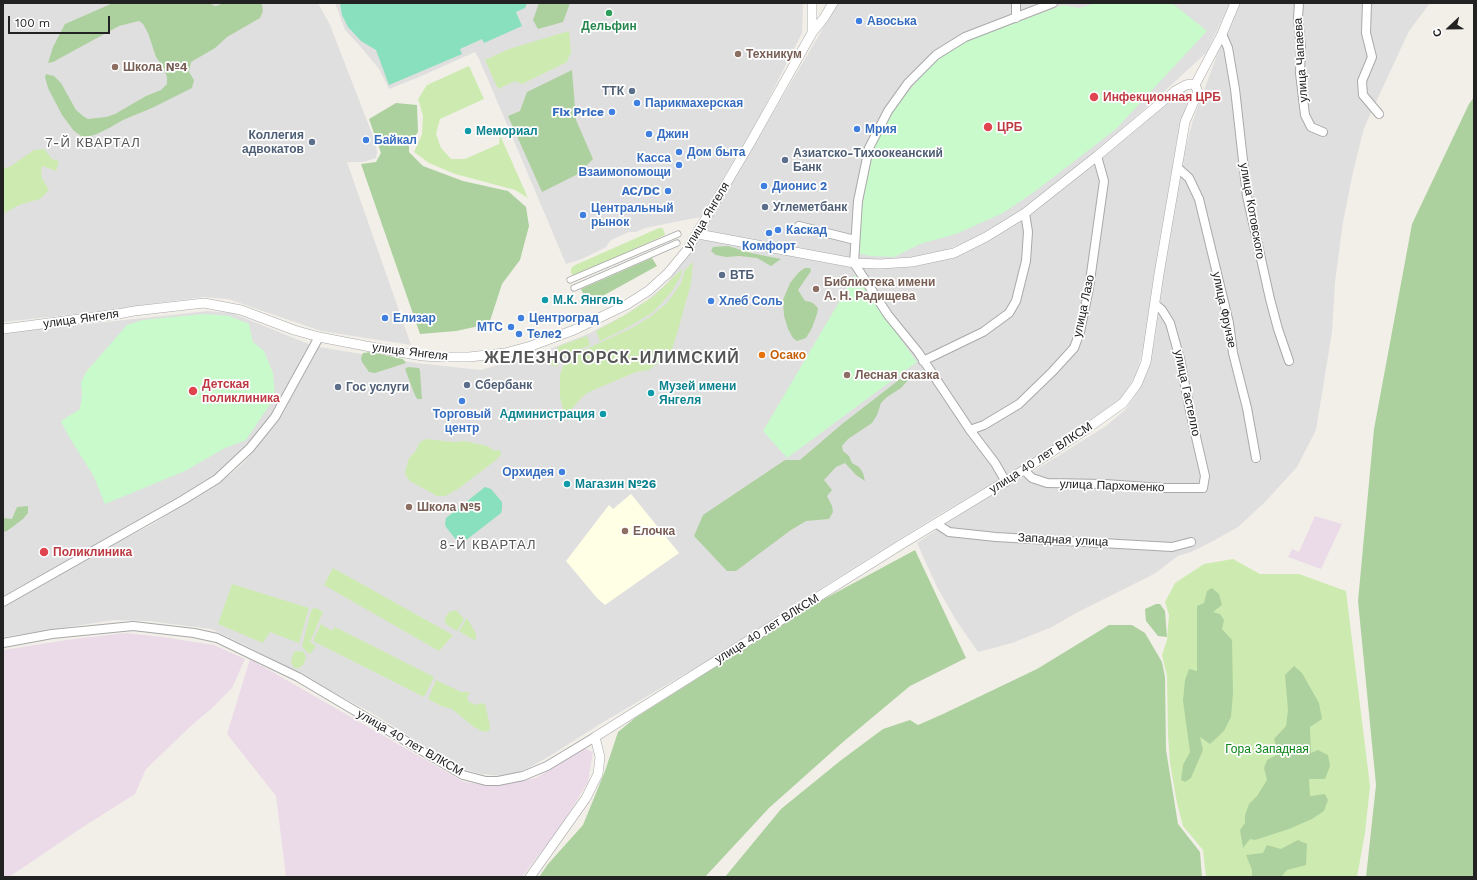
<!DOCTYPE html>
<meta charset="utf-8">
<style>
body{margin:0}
#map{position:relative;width:1477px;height:880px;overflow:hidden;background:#f2efe9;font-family:"Work Sans",sans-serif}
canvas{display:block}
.frame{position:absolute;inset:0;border:4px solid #222;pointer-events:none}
.north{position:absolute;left:1429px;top:8px;width:40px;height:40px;-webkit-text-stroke:3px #fff;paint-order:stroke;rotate:248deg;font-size:11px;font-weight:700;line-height:16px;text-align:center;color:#222}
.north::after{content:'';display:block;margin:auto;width:14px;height:18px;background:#222;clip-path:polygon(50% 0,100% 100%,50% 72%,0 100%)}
.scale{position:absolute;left:8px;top:16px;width:102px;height:18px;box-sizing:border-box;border:2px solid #222;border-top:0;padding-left:5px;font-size:12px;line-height:14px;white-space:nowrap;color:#222;-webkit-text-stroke:3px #fff;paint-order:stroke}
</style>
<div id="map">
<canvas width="1477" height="880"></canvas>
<div class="frame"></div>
<div class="north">С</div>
<div class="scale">100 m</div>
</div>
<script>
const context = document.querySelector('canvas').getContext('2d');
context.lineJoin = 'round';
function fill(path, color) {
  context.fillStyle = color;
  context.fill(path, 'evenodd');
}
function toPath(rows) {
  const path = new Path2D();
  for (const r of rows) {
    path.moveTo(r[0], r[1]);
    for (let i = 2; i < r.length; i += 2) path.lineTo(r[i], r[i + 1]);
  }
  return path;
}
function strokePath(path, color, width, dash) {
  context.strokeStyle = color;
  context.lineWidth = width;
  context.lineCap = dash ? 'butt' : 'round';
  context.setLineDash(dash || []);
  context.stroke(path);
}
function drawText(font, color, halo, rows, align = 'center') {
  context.font = font + ' "Work Sans",sans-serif';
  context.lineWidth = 3.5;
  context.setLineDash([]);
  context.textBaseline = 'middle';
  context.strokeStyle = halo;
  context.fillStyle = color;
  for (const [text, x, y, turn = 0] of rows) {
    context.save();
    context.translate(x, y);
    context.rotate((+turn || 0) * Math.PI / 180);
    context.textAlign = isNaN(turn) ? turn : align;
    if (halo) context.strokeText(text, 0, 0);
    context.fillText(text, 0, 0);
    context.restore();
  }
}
fill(toPath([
 [3,3,318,3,330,25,376,144,377,152,376,158,363,162,347,162,411,345,321,331,228,299,204,297,150,304,114,310,3,322],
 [335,3,803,3,802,33,758,120,700,217,645,228,636,232,629,232,611,240,606,247,582,259,566,264,489,82,479,59,475,52,419,77,389,89,379,69,360,46,345,30],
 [838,3,1230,3,1206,53,1156,99,1110,140,1036,200,1014,215,969,241,943,251,913,258,866,262,702,233],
 [1239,3,1430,3,1409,31,1364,128,1353,172,1343,222,1335,282,1332,332,1316,430,1297,467,1265,502,1238,527,1213,541,1191,552,1178,556,1154,574,1078,612,1052,627,1012,643,978,652,956,620,937,587,917,543,970,507,1034,471,1106,426,1126,409,1139,390,1148,369,1155,338,1159,300,1183,158,1193,120,1227,28],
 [1180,91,1189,93,1190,102,1183,116,1178,134,1146,338,1136,375,1123,396,1110,409,1035,457,1006,478,857,266,893,268,919,264,994,237,1022,220],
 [700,238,850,265,990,460,1001,479,940,514,834,580,714,657,600,724,553,754,525,770,503,776,481,774,460,768,372,713,249,647,211,629,148,621,114,620,3,637,3,608,73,565,151,525,230,475,244,462,278,422,319,347,416,363,481,370,545,351,590,333,623,316,647,300,667,283],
 [208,311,232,313,311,345,283,397,259,432,233,459,212,477,150,515,3,596,3,333]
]), '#e0dfdf');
fill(toPath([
 [1315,516,1342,524,1321,569,1288,557,1292,549,1299,552],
 [125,633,163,637,214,645,245,659,232,688,211,709,192,725,146,769,135,794,86,825,9,877,3,877,3,650,67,640],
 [250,659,464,782,496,786,536,778,584,748,593,752,588,782,561,826,522,877,286,877,276,796,227,734]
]), '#ebdbe8');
fill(toPath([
 [631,494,679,553,605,605,597,598,566,561,609,505,613,509]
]), '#ffffe5');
fill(toPath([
 [569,31,571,52,567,62,522,84,515,81,498,89,485,60,509,49],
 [469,66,484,99,440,119,436,134,441,148,451,159,465,159,499,144,500,135,528,198,515,190,455,174,429,163,414,152,422,134,423,116,418,99,427,85],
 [44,149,52,159,59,161,56,171,43,166,41,170,42,178,49,190,40,199,19,205,3,214,3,169,11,166,34,150],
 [659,228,662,228,664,231,665,234,663,236,576,276,573,275,571,273,571,269,573,266],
 [693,262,691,283,677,334,672,349,665,357,649,370,636,372,589,392,582,397,571,410,564,413,560,397,560,375,563,366,566,361,575,354,630,329,650,317,667,303,681,283,685,270],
 [682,269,681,276,672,291,662,303,652,313,623,330,600,341,596,331,627,314,654,296],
 [587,336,590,345,567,355,560,360,557,367,546,363,559,346],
 [426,439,454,442,465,441,487,446,495,451,500,450,501,455,496,460,458,489,445,496,437,496,410,481,406,476,405,472,409,458,415,452,420,442],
 [1233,559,1260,574,1299,574,1346,591,1370,786,1365,833,1357,877,1206,877,1203,850,1183,826,1177,803,1170,763,1168,735,1167,676,1162,655,1167,640,1169,615,1165,602,1175,583,1204,564],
 [333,568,453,635,439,651,324,585],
 [232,584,309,608,299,643,270,632,263,643,218,624],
 [316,608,323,612,310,642,316,646,311,653,308,653,302,647,310,614,312,609],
 [456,610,464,619,457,631,447,625,445,621,445,618,449,612],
 [467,618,476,634,476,640,472,639,459,631],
 [321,624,332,631,335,627,434,677,424,697,313,641],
 [299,651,304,652,306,658,303,665,299,668,294,668,291,662,292,657,294,652],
 [436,680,461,692,470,692,467,697,469,702,477,705,481,703,485,704,490,726,489,731,484,732,474,727,452,709,441,706,428,699]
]), '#cdebb0');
fill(toPath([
 [113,3,211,3,212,5,216,6,224,3,261,3,262,5,263,11,260,18,227,37,215,48,191,62,189,72,194,80,192,88,152,108,123,120,111,127,97,134,84,138,74,131,62,115,48,88,45,77,46,74,54,76,61,83,76,110,83,116,88,119,106,117,115,114,146,96,161,90,167,84,167,77,163,67,156,57,148,33,143,24,139,21,119,26,53,62,48,63,53,47,65,24],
 [539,3,570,3,563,22,538,29,533,20],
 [572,70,576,120,593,159,578,174,542,192,508,116,520,111,527,92],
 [1474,97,1474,877,1366,877,1376,785,1358,601,1374,429,1412,224,1469,104],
 [396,103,417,105,418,132,409,144,409,152,423,166,463,181,508,191,526,207,529,226,520,260,502,284,489,324,456,331,420,334,361,164,376,162,381,153,369,119],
 [728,246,751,253,781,259,771,266,757,258,739,256,726,257,716,255,711,251,713,247],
 [652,258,657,266,588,304,581,289],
 [805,268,810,268,811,271,798,290,805,301,811,302,814,304,818,308,817,314,812,328,806,338,797,341,793,338,788,329,784,316,783,300,790,283,799,272],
 [371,352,403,359,406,363,375,373,369,372,362,362,361,358,363,353],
 [408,367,419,368,420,371,422,399,417,399,414,393,405,369],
 [904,376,911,377,901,388,887,397,881,403,877,415,872,423,848,439,842,446,843,451,849,456,852,463,859,467,863,473,865,481,856,475,845,463,836,467,824,480,832,490,827,496,832,506,833,512,829,519,806,521,791,530,736,571,727,571,694,536,703,515,785,460,800,460,842,424],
 [28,506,28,513,23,519,7,531,3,532,3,518,12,519,17,507],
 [915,550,966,658,910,686,843,742,769,808,705,877,539,877,548,864,583,825,605,771,618,732,635,718,813,605],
 [1212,588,1219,594,1222,605,1213,612,1220,614,1224,620,1222,629,1232,640,1233,693,1231,717,1224,731,1210,744,1200,737,1203,750,1191,778,1185,782,1181,780,1183,765,1190,752,1183,701,1185,680,1189,669,1197,671,1197,606,1204,603,1207,591],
 [1156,604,1160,604,1165,611,1167,637,1158,636,1146,621,1145,609],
 [1109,625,1132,625,1145,633,1162,662,1165,677,1166,750,1178,824,1200,852,1202,877,725,877,781,809,840,761,883,729,910,720,918,725,943,714,1037,669],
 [1294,666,1302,673,1319,703,1322,719,1310,727,1311,753,1318,750,1328,755,1330,766,1325,779,1309,779,1310,796,1325,794,1328,800,1324,811,1312,819,1289,829,1255,840,1250,839,1243,848,1240,830,1245,823,1245,815,1249,804,1257,796,1267,780,1264,768,1267,760,1278,754,1274,739,1286,726,1288,710,1285,675],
 [1298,840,1307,844,1306,865,1287,870,1281,877,1252,877,1252,870,1246,855,1263,853,1267,845,1281,849]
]), '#add19e');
fill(toPath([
 [1096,3,1172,3,1207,31,1116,129,1037,190,1003,213,956,234,920,244,894,257,871,256,856,253,865,189,875,145,899,102,934,62,965,42,1063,5,1079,8],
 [855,275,917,362,787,458,763,431],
 [205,314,229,316,249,324,253,342,264,351,273,373,275,397,246,440,225,448,185,471,105,504,93,475,69,437,61,421,80,409,82,395,81,382,86,372,127,325,142,320]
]), '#c8facc');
fill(toPath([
 [340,3,527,3,525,8,516,12,522,26,484,43,482,39,460,49,462,54,389,85,376,50,361,41,348,27,342,15],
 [485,487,491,489,502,502,502,509,501,513,465,541,462,542,457,541,446,527,445,524,446,518]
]), '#88e0be');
const pedestrian = toPath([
 [570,280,678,234],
 [574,288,677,243]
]);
const minor = toPath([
 [1016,3,1016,18],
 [1299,3,1298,18,1301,47,1300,73,1305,115,1311,127,1323,132],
 [1367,3,1366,33,1372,57,1362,81,1363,95,1379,114],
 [1222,34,1228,48,1235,89,1247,196,1270,299,1278,329,1289,361],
 [1178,168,1189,178,1199,199,1229,323,1233,353,1247,408,1256,458],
 [799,226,855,240],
 [923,361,983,332,1009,313,1016,301,1026,261,1028,232,1025,213],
 [970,430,984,425,1019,404,1052,372,1074,348,1080,332,1089,288,1104,181,1097,156],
 [1024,470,1032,478,1047,483,1105,484,1163,488,1203,488,1205,476,1190,411,1180,359,1170,323,1162,310,1155,304],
 [1006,482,995,463,970,430,918,352,888,315,854,263,858,201,869,148,888,111,908,83,936,55,965,37,1053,3],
 [937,524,949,532,996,537,1172,547,1191,542],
 [3,602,183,500,217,479,250,448,275,417,319,337],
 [3,643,52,634,133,626,194,633,217,638,298,677,463,775,486,781,498,781,523,776,547,766,595,737]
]);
const tertiary = toPath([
 [812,33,812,3],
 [698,234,854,263,880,264,912,262,954,253,986,237,1025,213,1097,156,1175,91,1186,85,1191,84,1195,85],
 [3,329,118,314,134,311,204,303,241,310,294,330,319,337,376,348,423,356,440,357,469,357,505,353,531,346,574,330,626,305,648,291,668,273,687,250,749,145,812,33,824,18,833,3],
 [530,877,586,798,598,774,600,757,595,737,902,544,1024,470,1085,430,1123,403,1137,384,1146,362,1159,274,1185,122,1198,92,1195,85,1222,34,1235,3]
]);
strokePath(pedestrian, '#a9a9a9', 7);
strokePath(minor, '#a9a9a9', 10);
strokePath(tertiary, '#a9a9a9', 10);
strokePath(pedestrian, '#fff', 5.5);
strokePath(minor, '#fff', 8);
strokePath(tertiary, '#fff', 9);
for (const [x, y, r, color] of [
 [609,13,4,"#2e9e5b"],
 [859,21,4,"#3f7fe0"],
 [738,54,4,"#8d6e63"],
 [115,67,4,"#8d6e63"],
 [632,91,4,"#5c6f8a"],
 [1094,97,5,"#e0444e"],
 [637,103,4,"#3f7fe0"],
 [612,112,4,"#3f7fe0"],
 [988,127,5,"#e0444e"],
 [857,129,4,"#3f7fe0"],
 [468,131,4,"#0f9aa8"],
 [649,134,4,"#3f7fe0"],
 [366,140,4,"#3f7fe0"],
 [312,142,4,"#5c6f8a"],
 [679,152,4,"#3f7fe0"],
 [785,160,4,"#5c6f8a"],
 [679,165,4,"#3f7fe0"],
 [764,186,4,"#3f7fe0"],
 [668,191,4,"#3f7fe0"],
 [765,207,4,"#5c6f8a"],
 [583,215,4,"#3f7fe0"],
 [778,230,4,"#3f7fe0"],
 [769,233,4,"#3f7fe0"],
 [722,275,4,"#5c6f8a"],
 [816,289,4,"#8d6e63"],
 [545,300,4,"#0f9aa8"],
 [711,301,4,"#3f7fe0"],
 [385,318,4,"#3f7fe0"],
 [521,318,4,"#3f7fe0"],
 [511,327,4,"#3f7fe0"],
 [519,334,4,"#3f7fe0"],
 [762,355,4,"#e8710a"],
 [847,375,4,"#8d6e63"],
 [467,385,4,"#5c6f8a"],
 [338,387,4,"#5c6f8a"],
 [193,391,5,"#e0444e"],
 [651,393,4,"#0f9aa8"],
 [462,401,4,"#3f7fe0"],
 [603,414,4,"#0f9aa8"],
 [562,472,4,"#3f7fe0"],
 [567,484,4,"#0f9aa8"],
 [409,507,4,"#8d6e63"],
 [625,531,4,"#8d6e63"],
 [44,552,5,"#e0444e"]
]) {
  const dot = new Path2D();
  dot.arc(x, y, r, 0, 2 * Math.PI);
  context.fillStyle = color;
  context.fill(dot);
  strokePath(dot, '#fff', 1.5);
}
drawText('bold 12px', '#366cbe', '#fff', [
 ["Авоська",867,21],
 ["Парикмахерская",645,103],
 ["Fix Price",604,112,"right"],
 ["Мрия",865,129],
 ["Джин",657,134],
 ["Байкал",374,140],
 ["Дом быта",687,152],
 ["Касса",671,158,"right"],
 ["Взаимопомощи",671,172,"right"],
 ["Дионис 2",772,186],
 ["AC/DC",660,191,"right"],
 ["Центральный",591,208],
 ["рынок",591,222],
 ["Каскад",786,230],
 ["Комфорт",769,246,"center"],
 ["Хлеб Соль",719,301],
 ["Елизар",393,318],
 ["Центроград",529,318],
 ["МТС",503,327,"right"],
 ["Теле2",527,334],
 ["Торговый",462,414,"center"],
 ["центр",462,428,"center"],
 ["Орхидея",554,472,"right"]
], 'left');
drawText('bold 12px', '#27864d', '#fff', [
 ["Дельфин",609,26]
]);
drawText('bold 12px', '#785e54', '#fff', [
 ["Техникум",746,54],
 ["Школа №4",123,67],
 ["Библиотека имени",824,282],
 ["А. Н. Радищева",824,296],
 ["Лесная сказка",855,375],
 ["Школа №5",417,507],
 ["Елочка",633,531]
], 'left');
drawText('12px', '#222', '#fff', [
 ["улица Чапаева",1301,60,-94],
 ["улица Котовского",1252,211,80],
 ["улица Янгеля",707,216,-59],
 ["улица Лазо",1084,306,-78],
 ["улица Фрунзе",1224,310,78],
 ["улица Янгеля",81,319,-8],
 ["улица Янгеля",410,352,7],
 ["улица Гастелло",1187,393,78],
 ["улица 40 лет ВЛКСМ",1041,458,-33],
 ["улица Пархоменко",1112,486,2],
 ["Западная улица",1063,540,3],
 ["улица 40 лет ВЛКСМ",767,629,-32],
 ["улица 40 лет ВЛКСМ",410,743,30]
]);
drawText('bold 12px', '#4e5e75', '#fff', [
 ["ТТК",624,91,"right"],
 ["Коллегия",304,135,"right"],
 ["адвокатов",304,149,"right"],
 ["Азиатско-Тихоокеанский",793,153],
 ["Банк",793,167],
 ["Углеметбанк",773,207],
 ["ВТБ",730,275],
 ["Сбербанк",475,385],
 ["Гос услуги",346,387]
], 'left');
drawText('bold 12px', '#be3a42', '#fff', [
 ["Инфекционная ЦРБ",1103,97],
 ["ЦРБ",997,127],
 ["Детская",202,384],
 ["поликлиника",202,398],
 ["Поликлиника",53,552]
], 'left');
drawText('bold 12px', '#0d838f', '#fff', [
 ["Мемориал",476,131],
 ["М.К. Янгель",553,300],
 ["Музей имени",659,386],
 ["Янгеля",659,400],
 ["Администрация",595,414,"right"],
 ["Магазин №26",575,484]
], 'left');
drawText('bold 12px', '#c56008', '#fff', [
 ["Осако",770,355]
], 'left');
drawText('12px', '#0c8416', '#fff', [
 ["Гора Западная",1267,749]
]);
context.letterSpacing = '1px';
drawText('13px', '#555', '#fff', [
 ["7-Й КВАРТАЛ",93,143],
 ["8-Й КВАРТАЛ",488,545]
]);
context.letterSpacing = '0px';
context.letterSpacing = '1px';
drawText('bold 16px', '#555', '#fff', [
 ["ЖЕЛЕЗНОГОРСК-ИЛИМСКИЙ",612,358]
]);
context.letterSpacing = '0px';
</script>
